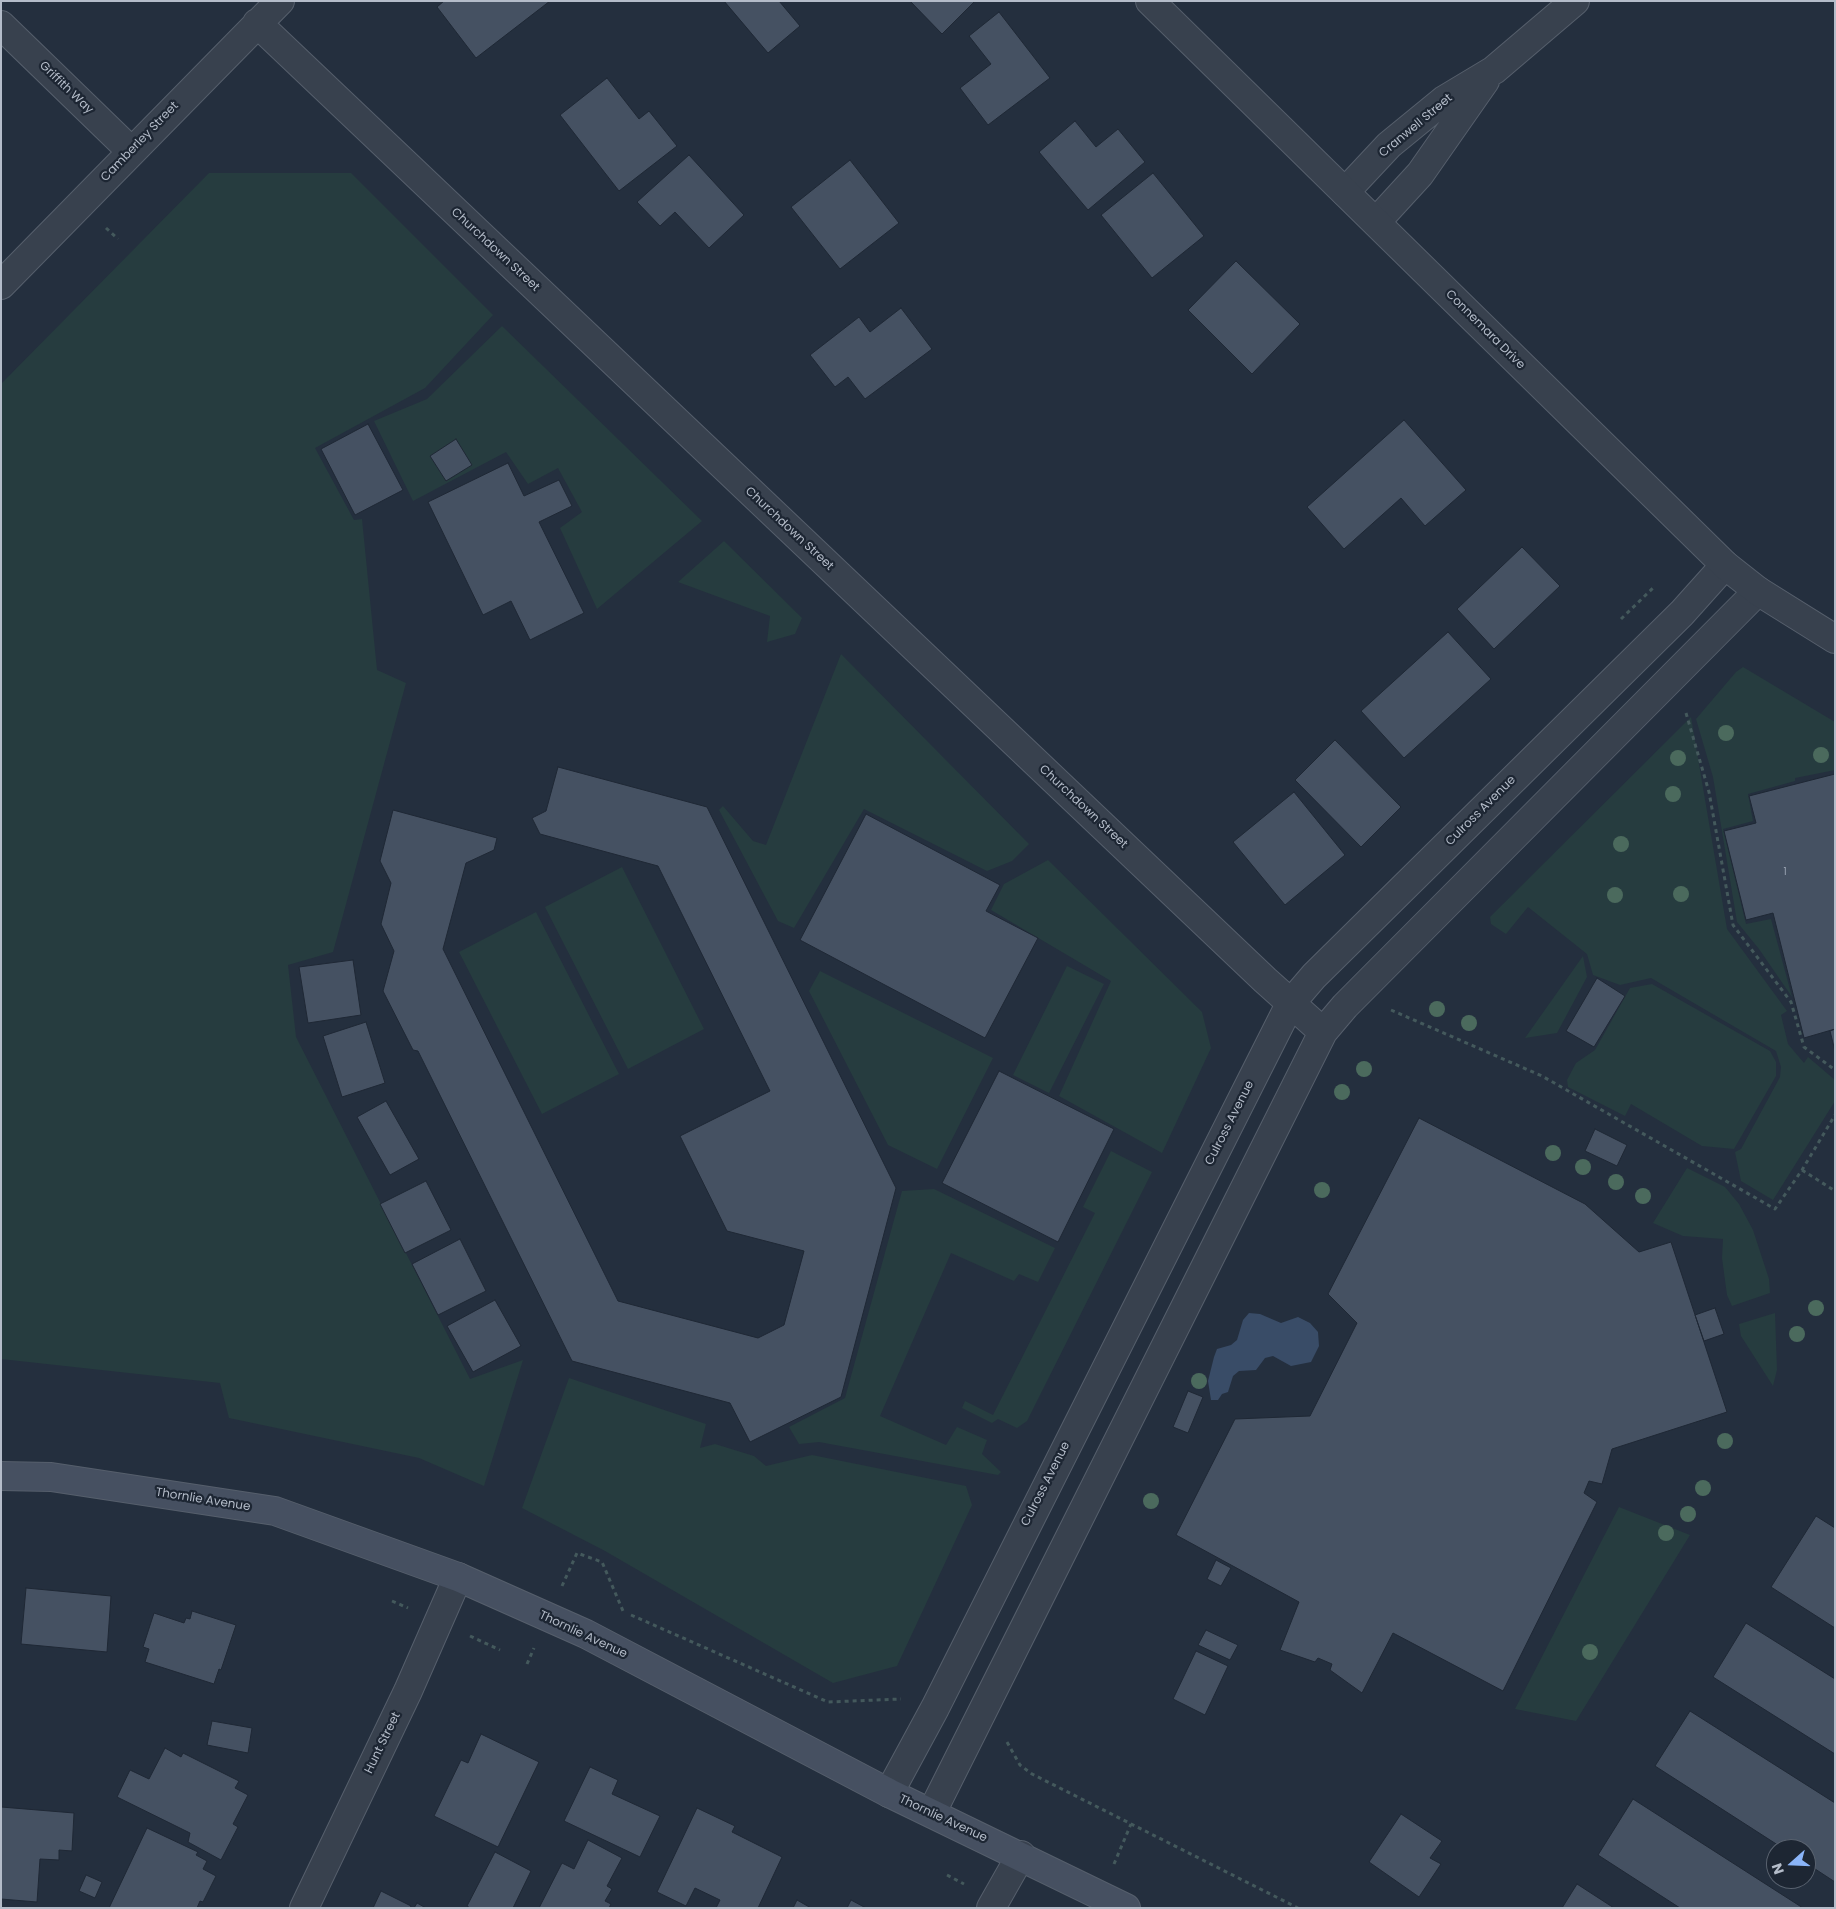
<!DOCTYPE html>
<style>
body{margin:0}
#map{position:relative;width:1836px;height:1909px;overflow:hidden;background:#242f3e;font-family:Poppins,sans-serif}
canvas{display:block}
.frame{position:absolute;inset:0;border:2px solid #b4bcc9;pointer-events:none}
.north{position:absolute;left:1766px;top:1839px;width:50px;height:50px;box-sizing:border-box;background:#1d2633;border:1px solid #59626f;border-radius:50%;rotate:250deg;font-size:14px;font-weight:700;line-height:20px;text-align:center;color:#b4bcc9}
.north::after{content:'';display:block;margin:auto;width:18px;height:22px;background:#8ab4f8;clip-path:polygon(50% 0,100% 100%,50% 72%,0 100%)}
</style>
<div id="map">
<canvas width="1836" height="1909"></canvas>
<div class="frame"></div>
<div class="north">N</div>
</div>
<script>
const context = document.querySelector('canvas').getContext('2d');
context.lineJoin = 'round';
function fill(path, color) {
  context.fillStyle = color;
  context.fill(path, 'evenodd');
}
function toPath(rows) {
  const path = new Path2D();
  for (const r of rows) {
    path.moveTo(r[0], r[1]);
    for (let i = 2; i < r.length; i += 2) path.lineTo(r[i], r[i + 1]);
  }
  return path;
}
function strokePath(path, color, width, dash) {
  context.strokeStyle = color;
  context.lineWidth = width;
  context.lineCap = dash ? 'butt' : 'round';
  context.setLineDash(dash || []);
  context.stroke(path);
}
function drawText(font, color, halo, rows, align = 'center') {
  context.font = font + ' Poppins,sans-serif';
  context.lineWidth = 4.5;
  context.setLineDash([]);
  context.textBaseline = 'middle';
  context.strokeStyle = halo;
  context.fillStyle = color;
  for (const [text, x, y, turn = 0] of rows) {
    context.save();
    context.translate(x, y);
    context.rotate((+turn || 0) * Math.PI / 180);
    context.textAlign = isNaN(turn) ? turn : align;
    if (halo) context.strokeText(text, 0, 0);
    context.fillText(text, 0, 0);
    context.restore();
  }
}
fill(toPath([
 [209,173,351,173,493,315,425,388,315,448,354,520,362,519,377,670,406,683,333,952,288,965,296,1037,470,1379,523,1360,484,1486,419,1458,229,1418,220,1383,1,1359,1,384],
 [502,326,702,521,597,609,560,528,582,512,558,468,528,484,506,452,413,501,374,421,427,399],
 [724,541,802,618,795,634,767,642,770,616,678,582],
 [841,654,1029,844,1012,861,987,871,864,809,794,928,778,921,719,810,723,806,753,841,766,845],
 [1743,667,1835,722,1835,770,1795,778,1795,781,1748,794,1753,821,1723,829,1746,924,1771,919,1792,997,1759,949,1737,922,1713,777,1696,719,1736,672],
 [1691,717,1727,929,1787,1011,1781,1015,1788,1044,1804,1063,1808,1057,1835,1080,1835,1101,1773,1200,1741,1181,1735,1152,1741,1149,1780,1077,1781,1067,1776,1051,1651,978,1620,985,1593,975,1587,954,1528,907,1506,934,1491,924,1490,917],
 [1048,860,1202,1012,1211,1048,1162,1153,1059,1096,1111,981,991,910,1004,884],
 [622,867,704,1029,628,1069,545,907],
 [536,912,619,1074,542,1114,459,952],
 [1583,956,1587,977,1557,1033,1525,1038],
 [1067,966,1104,984,1049,1093,1013,1075],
 [820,971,993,1058,937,1169,888,1145,809,991],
 [1652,984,1770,1051,1776,1062,1776,1076,1734,1149,1702,1146,1631,1104,1625,1116,1568,1087,1567,1080,1576,1063,1595,1050,1630,988],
 [1111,1151,1152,1172,1027,1421,1017,1428,998,1419,992,1423,962,1408,965,1401,993,1415,1095,1213,1083,1207],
 [1687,1168,1725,1187,1739,1204,1753,1230,1769,1279,1770,1293,1732,1306,1727,1295,1722,1258,1723,1239,1683,1236,1653,1223],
 [934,1189,1055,1248,1038,1282,1019,1274,1014,1281,951,1253,880,1416,946,1445,957,1427,987,1440,982,1454,1001,1472,998,1475,819,1442,799,1444,789,1427,845,1398,902,1191],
 [1775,1313,1777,1370,1773,1386,1741,1336,1739,1324],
 [569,1378,706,1424,700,1448,715,1444,754,1456,766,1466,812,1455,966,1486,972,1505,897,1666,833,1683,605,1551,522,1508],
 [1619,1507,1690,1535,1576,1721,1515,1709]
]), '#263c3f');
fill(toPath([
 [1249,1313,1260,1314,1281,1323,1298,1317,1310,1323,1318,1332,1319,1346,1311,1362,1291,1366,1273,1356,1265,1358,1256,1370,1239,1371,1233,1376,1228,1392,1222,1394,1218,1400,1211,1400,1208,1381,1214,1357,1217,1349,1231,1345,1237,1340,1243,1320]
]), '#394c67');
const building = toPath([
 [444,1,550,1,476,58,437,7,444,1],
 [724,1,779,1,800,26,768,53,724,1],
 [910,1,975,1,942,34,910,1],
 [999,12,1050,78,988,125,960,88,991,64,969,36,999,12],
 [607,78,639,119,649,111,677,146,619,191,560,115,607,78],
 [1075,121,1096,147,1118,129,1145,162,1088,210,1039,152,1075,121],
 [689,155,744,215,709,248,675,212,660,226,637,202,689,155],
 [850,160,899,223,840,269,791,207,850,160],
 [1153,173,1204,236,1152,278,1101,215,1153,173],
 [1236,261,1300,324,1252,374,1188,310,1236,261],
 [901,308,932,349,865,399,848,377,835,387,810,355,859,317,870,332,901,308],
 [1404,420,1466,490,1425,526,1401,498,1344,549,1307,507,1404,420],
 [368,424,403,490,355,515,321,449,368,424],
 [456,439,472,465,446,481,430,456,456,439],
 [508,463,524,496,559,480,572,506,539,522,584,613,530,640,511,601,483,615,428,502,508,463],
 [1522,547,1560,586,1494,649,1457,609,1522,547],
 [1448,632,1491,679,1404,758,1361,711,1448,632],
 [1335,740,1401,807,1361,847,1295,780,1335,740],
 [558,767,707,807,896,1188,841,1397,750,1442,730,1403,572,1361,418,1051,413,1050,383,991,394,951,381,924,391,883,380,861,393,810,497,838,494,850,466,863,443,949,618,1301,758,1338,784,1325,804,1251,727,1231,680,1136,770,1091,658,866,540,834,532,818,546,811,558,767],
 [1835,774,1835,1029,1804,1038,1773,913,1746,920,1724,831,1756,823,1749,796,1835,774],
 [1294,792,1345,855,1285,905,1233,842,1294,792],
 [866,814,1000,885,986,911,1038,938,985,1038,800,940,866,814],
 [353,960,361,1015,308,1023,299,967,353,960],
 [1597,978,1625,996,1594,1047,1566,1031,1597,978],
 [366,1022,385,1083,342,1097,323,1036,366,1022],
 [1835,1029,1835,1051,1830,1031,1835,1029],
 [999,1071,1114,1129,1058,1242,942,1183,999,1071],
 [386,1101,419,1159,390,1175,357,1117,386,1101],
 [1419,1118,1585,1204,1639,1252,1671,1242,1727,1412,1612,1449,1602,1484,1589,1481,1584,1493,1597,1502,1503,1691,1393,1633,1362,1693,1330,1670,1332,1664,1318,1658,1315,1662,1280,1650,1299,1602,1176,1535,1235,1419,1310,1416,1357,1323,1328,1294,1419,1118],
 [1595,1129,1627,1145,1617,1166,1585,1151,1595,1129],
 [426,1181,451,1230,405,1253,380,1204,426,1181],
 [460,1239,486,1291,438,1315,412,1264,460,1239],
 [495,1300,521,1346,473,1372,447,1326,495,1300],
 [1715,1308,1724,1334,1704,1341,1695,1315,1715,1308],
 [1188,1391,1203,1397,1188,1433,1173,1427,1188,1391],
 [1816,1516,1835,1528,1835,1628,1771,1587,1816,1516],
 [1216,1560,1231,1568,1221,1586,1207,1579,1216,1560],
 [26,1588,111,1596,107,1652,21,1644,26,1588],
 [192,1611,236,1625,221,1670,219,1669,214,1684,145,1662,149,1649,143,1647,154,1613,184,1623,186,1618,190,1619,192,1611],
 [1746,1623,1835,1679,1835,1754,1713,1677,1746,1623],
 [1206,1630,1238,1645,1230,1660,1198,1645,1206,1630],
 [1196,1651,1228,1666,1205,1715,1173,1699,1196,1651],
 [1690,1711,1835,1803,1835,1882,1806,1863,1806,1849,1784,1849,1655,1766,1690,1711],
 [212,1721,252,1728,248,1753,207,1745,212,1721],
 [481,1734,539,1762,498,1847,434,1816,461,1760,468,1763,481,1734],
 [165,1748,181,1757,183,1753,239,1781,235,1788,248,1795,233,1824,238,1827,221,1860,188,1842,190,1833,117,1797,130,1770,149,1779,165,1748],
 [590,1767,618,1780,612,1794,660,1816,640,1857,564,1821,590,1767],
 [1633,1799,1803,1908,1680,1908,1598,1855,1633,1799],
 [1,1807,74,1813,72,1851,59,1850,59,1860,40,1859,37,1902,1,1899,1,1807],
 [697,1808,735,1826,732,1832,782,1857,758,1908,716,1908,720,1900,695,1888,686,1906,657,1892,697,1808],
 [1401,1814,1442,1841,1430,1858,1441,1864,1419,1897,1369,1862,1401,1814],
 [147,1828,198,1852,196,1855,207,1861,203,1869,216,1876,203,1902,200,1901,197,1908,109,1908,147,1828],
 [588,1840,622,1858,607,1886,612,1889,605,1901,611,1904,609,1908,539,1908,562,1863,574,1869,588,1840],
 [495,1852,531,1871,513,1908,470,1908,467,1906,495,1852],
 [86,1875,102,1882,95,1898,79,1891,86,1875],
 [1577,1884,1614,1908,1562,1908,1577,1884],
 [381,1891,411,1906,410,1908,373,1908,381,1891],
 [797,1900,811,1908,793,1908,797,1900],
 [851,1900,866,1908,847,1908,851,1900],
 [417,1903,426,1908,414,1908,417,1903]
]);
fill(building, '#455162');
strokePath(building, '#1f2835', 1);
const minor = toPath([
 [257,23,1265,980,1323,1032],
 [1,25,131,151],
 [1345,192,1389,145,1444,100,1494,70,1575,1],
 [1376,222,1420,174,1485,81],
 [1,285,280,1],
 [889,1793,935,1708,1290,1004,1314,976,1682,613,1725,565],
 [932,1812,1323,1032,1345,1006,1758,591],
 [304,1908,408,1691,458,1577],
 [991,1908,1021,1855]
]);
const tertiary = toPath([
 [1150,1,1725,565,1758,591,1835,639]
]);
const secondary = toPath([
 [1,1476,51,1477,275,1511,458,1577,586,1634,889,1793,1126,1908]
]);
strokePath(minor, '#565f6c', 30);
strokePath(tertiary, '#565f6c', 30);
strokePath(secondary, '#565f6c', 30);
strokePath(toPath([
 [106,228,118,239],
 [1621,619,1653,588],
 [1686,713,1709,792,1733,925,1791,1002,1804,1047,1835,1070],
 [1391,1010,1542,1076,1775,1209,1802,1170,1835,1115],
 [1802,1170,1835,1191],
 [562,1586,577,1553,602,1562,623,1611],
 [392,1601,408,1608],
 [631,1615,828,1702,901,1699],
 [470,1636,500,1650],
 [527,1664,534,1648],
 [1007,1742,1020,1765,1032,1774,1298,1908],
 [1114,1864,1131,1824],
 [947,1875,964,1884]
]), '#44595c', 3, [4, 4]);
strokePath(minor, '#38414e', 28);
strokePath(tertiary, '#38414e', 28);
strokePath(secondary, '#465061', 28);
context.fillStyle = '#4b6a5d';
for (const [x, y] of [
 [1726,733],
 [1821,755],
 [1678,758],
 [1673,794],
 [1621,844],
 [1681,894],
 [1615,895],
 [1437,1009],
 [1469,1023],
 [1364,1069],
 [1342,1092],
 [1553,1153],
 [1583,1167],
 [1616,1182],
 [1322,1190],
 [1643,1196],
 [1816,1308],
 [1797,1334],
 [1199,1381],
 [1725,1441],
 [1703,1488],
 [1151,1501],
 [1688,1514],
 [1666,1533],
 [1590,1652]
]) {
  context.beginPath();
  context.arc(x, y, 8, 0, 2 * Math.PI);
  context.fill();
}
drawText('10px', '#98a1af', null, [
 ["1",1785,872]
]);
drawText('12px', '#b4bcc9', '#1d2633', [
 ["Griffith Way",66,88,44],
 ["Cranwell Street",1416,126,-40],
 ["Camberley Street",140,142,-46],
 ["Churchdown Street",495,250,43],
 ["Connemara Drive",1485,330,45],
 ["Churchdown Street",789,529,43],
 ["Churchdown Street",1083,807,43],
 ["Culross Avenue",1481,811,-45],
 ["Culross Avenue",1230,1123,-63],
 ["Culross Avenue",1046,1484,-63],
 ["Thornlie Avenue",203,1500,9],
 ["Thornlie Avenue",583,1635,25],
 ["Hunt Street",383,1743,-64],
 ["Thornlie Avenue",943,1819,25]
]);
</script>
